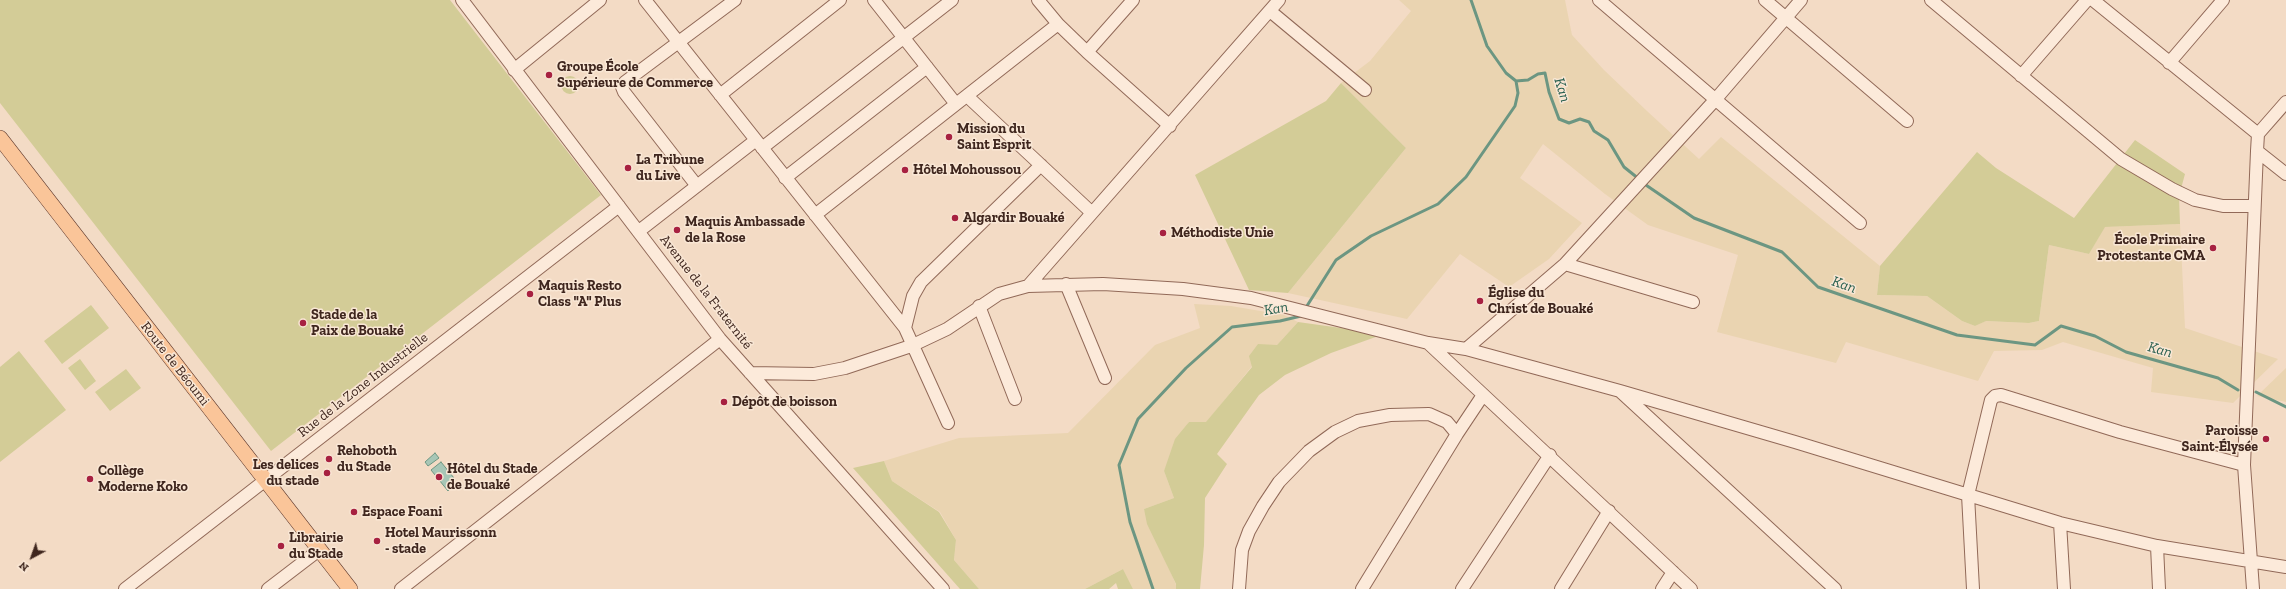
<!DOCTYPE html>
<meta charset="utf-8">
<style>
body{margin:0}
#map{position:relative;width:2286px;height:589px;overflow:hidden;background:#f3dbc5;font-family:"Zilla Slab",serif}
canvas{display:block}
.north{position:absolute;left:12px;top:537px;width:40px;height:40px;-webkit-text-stroke:3px #f9e7d5;paint-order:stroke;rotate:221deg;font-size:11px;font-weight:700;line-height:16px;text-align:center;color:#3f261e}
.north::after{content:'';display:block;margin:auto;width:14px;height:18px;background:#3f261e;clip-path:polygon(50% 0,100% 100%,50% 72%,0 100%)}
</style>
<div id="map">
<canvas width="2286" height="589"></canvas>
<div class="north">N</div>
</div>
<script>
const context = document.querySelector('canvas').getContext('2d');
context.lineJoin = 'round';
function fill(path, color) {
  context.fillStyle = color;
  context.fill(path, 'evenodd');
}
function toPath(rows) {
  const path = new Path2D();
  for (const r of rows) {
    if (r.length === 3) {
      path.moveTo(r[0] + r[2], r[1]);
      path.arc(r[0], r[1], r[2], 0, 2 * Math.PI);
      continue;
    }
    path.moveTo(r[0], r[1]);
    for (let i = 2; i < r.length; i += 2) path.lineTo(r[i], r[i + 1]);
  }
  return path;
}
function strokePath(path, color, width, dash) {
  context.strokeStyle = color;
  context.lineWidth = width;
  context.lineCap = dash ? 'butt' : 'round';
  context.setLineDash(dash || []);
  context.stroke(path);
}
function drawText(font, color, halo, rows, align = 'center') {
  context.font = font + ' "Zilla Slab",serif';
  context.lineWidth = 3;
  context.setLineDash([]);
  context.textBaseline = 'middle';
  context.strokeStyle = halo;
  context.fillStyle = color;
  for (const [text, x, y, turn = 0] of rows) {
    context.save();
    context.translate(x, y);
    context.rotate((+turn || 0) * Math.PI / 180);
    context.textAlign = isNaN(turn) ? turn : align;
    if (halo) context.strokeText(text, 0, 0);
    context.fillText(text, 0, 0);
    context.restore();
  }
}
fill(toPath([
 [1399,0,1565,0,1572,35,1604,70,1647,111,1699,159,1721,137,1880,266,1877,295,1927,296,1962,321,1975,326,1985,321,2029,323,2039,321,2049,245,2089,254,2104,227,2180,224,2185,328,2278,359,2233,403,2151,392,2153,368,2063,342,2042,350,1994,351,1978,381,1846,342,1836,363,1717,332,1738,255,1648,225,1605,194,1543,144,1520,178,1582,223,1549,259,1509,287,1460,254,1407,319,1288,293,1406,148,1341,83,1370,61,1411,11],
 [1194,304,1231,306,1284,315,1298,322,1277,345,1252,366,1206,423,1189,422,1164,471,1174,498,1144,509,1176,585,1176,589,1133,589,1123,569,1085,589,979,589,954,560,956,540,940,512,892,481,884,461,959,438,1068,433,1155,345,1200,328],
 [2286,368,2286,402,2257,396]
]), '#ead4b1');
fill(toPath([
 [0,0,450,0,601,195,271,451,0,103],
 [570,85,9],
 [1341,83,1406,148,1288,293,1249,290,1195,175,1326,101],
 [2135,140,2185,174,2179,196,2180,224,2105,227,2089,254,2049,245,2039,321,2029,323,1986,321,1975,326,1962,321,1927,296,1877,295,1880,266,1977,152,1996,168,2074,218],
 [91,305,109,328,62,364,44,341],
 [1298,322,1384,334,1331,353,1285,375,1259,395,1217,454,1227,464,1205,498,1204,545,1200,589,1176,589,1176,584,1147,524,1144,509,1174,498,1164,471,1175,439,1189,422,1206,422,1252,367,1249,356,1258,344,1277,345],
 [19,351,66,410,0,462,0,367],
 [80,359,96,381,85,390,68,368],
 [126,369,141,388,110,411,95,392],
 [884,461,892,481,939,512,956,540,954,560,979,589,960,589,853,468],
 [1123,569,1133,589,1118,589,1116,583,1109,589,1085,589]
]), '#d3cc97');
const water = toPath([
 [435,453,439,458,428,466,425,462,435,453],
 [441,462,454,478,454,484,448,491,431,470,441,462]
]);
fill(water, '#a7c6b6');
strokePath(water, '#6c9682', 1);
strokePath(toPath([
 [1471,0,1487,46,1506,73,1516,81,1528,80,1538,74,1545,73,1549,92,1559,119,1569,123,1580,119,1589,122,1594,131,1608,140,1624,167,1639,179],
 [1643,183,1694,218,1782,252,1818,287,1957,335,2035,345,2061,326,2095,336,2126,352,2218,378,2238,390],
 [1305,309,1336,260,1371,236,1438,204,1466,177,1515,106,1518,93,1516,81],
 [2256,392,2286,407],
 [1153,589,1130,522,1119,465,1138,419,1186,368,1232,327,1280,321,1301,316]
]), '#6c9682', 3);
const minor = toPath([
 [462,0,720,339,943,589],
 [645,0,905,328,948,423],
 [874,0,956,104],
 [1038,0,1058,24,1087,52,1170,126],
 [1599,0,1860,223],
 [1765,0,1907,121],
 [1931,0,2121,159,2172,189,2195,200,2223,206,2254,206],
 [2093,0,2258,134],
 [1270,11,1365,90],
 [1087,52,1133,0],
 [2169,63,2223,0],
 [514,70,600,0],
 [2021,76,2087,0],
 [720,95,840,0],
 [967,96,1091,212],
 [762,148,952,0],
 [2257,151,2286,174],
 [785,178,927,67],
 [697,186,624,92,622,87,625,82,735,0],
 [815,215,1058,24],
 [639,231,756,140],
 [1565,264,1693,302],
 [1066,284,1105,378],
 [1028,286,1279,0],
 [979,306,1015,399],
 [905,328,913,296,921,282,1041,165],
 [1428,343,1691,589],
 [1466,349,1565,264,1715,100,1801,0],
 [750,373,814,374,845,368,911,346,947,329,999,294,1028,286,1103,284,1183,289,1251,298,1428,343,1466,349,1620,391,1795,442,2060,523,2157,546,2286,567],
 [1621,392,1835,589],
 [2060,523,2064,589],
 [2157,546,2159,589],
 [125,589,619,206],
 [268,589,319,550],
 [401,589,720,339],
 [1239,589,1242,550,1249,531,1263,506,1279,482,1309,451,1335,432,1358,421,1390,415,1429,414,1447,422,1457,434],
 [1362,589,1457,434,1483,395],
 [1462,589,1550,455],
 [1561,589,1609,511],
 [1662,589,1673,572],
 [1973,589,1968,495,1991,400,1995,396,2001,395,2120,432,2244,465],
 [2253,589,2244,465,2257,151,2258,134,2286,102]
]);
const major = toPath([
 [0,138,350,589]
]);
strokePath(minor, '#916958', 14);
strokePath(major, '#5e382d', 16);
strokePath(minor, '#fceada', 12);
strokePath(major, '#fac599', 15);
for (const [x, y, r, color] of [
 [549,75,4,"#a72141"],
 [949,137,4,"#a72141"],
 [628,168,4,"#a72141"],
 [905,170,4,"#a72141"],
 [955,218,4,"#a72141"],
 [677,230,4,"#a72141"],
 [1163,233,4,"#a72141"],
 [2213,248,4,"#a72141"],
 [530,294,4,"#a72141"],
 [1480,301,4,"#a72141"],
 [303,323,4,"#a72141"],
 [724,402,4,"#a72141"],
 [2266,439,4,"#a72141"],
 [329,459,4,"#a72141"],
 [327,473,4,"#a72141"],
 [439,477,4,"#a72141"],
 [90,479,4,"#a72141"],
 [354,512,4,"#a72141"],
 [377,541,4,"#a72141"],
 [281,546,4,"#a72141"]
]) {
  const dot = new Path2D();
  dot.arc(x, y, r, 0, 2 * Math.PI);
  context.fillStyle = color;
  context.fill(dot);
  strokePath(dot, '#f9e7d5', 1.5);
}
drawText('bold 14px', '#3f261e', '#f9e7d5', [
 ["Groupe École",557,67],
 ["Supérieure de Commerce",557,83],
 ["Mission du",957,129],
 ["Saint Esprit",957,145],
 ["La Tribune",636,160],
 ["du Live",636,176],
 ["Hôtel Mohoussou",913,170],
 ["Algardir Bouaké",963,218],
 ["Maquis Ambassade",685,222],
 ["de la Rose",685,238],
 ["Méthodiste Unie",1171,233],
 ["École Primaire",2205,240,"right"],
 ["Protestante CMA",2205,256,"right"],
 ["Maquis Resto",538,286],
 ["Class \"A\" Plus",538,302],
 ["Église du",1488,293],
 ["Christ de Bouaké",1488,309],
 ["Stade de la",311,315],
 ["Paix de Bouaké",311,331],
 ["Dépôt de boisson",732,402],
 ["Paroisse",2258,431,"right"],
 ["Saint-Élysée",2258,447,"right"],
 ["Rehoboth",337,451],
 ["du Stade",337,467],
 ["Les delices",319,465,"right"],
 ["du stade",319,481,"right"],
 ["Hôtel du Stade",447,469],
 ["de Bouaké",447,485],
 ["Collège",98,471],
 ["Moderne Koko",98,487],
 ["Espace Foani",362,512],
 ["Hotel Maurissonn",385,533],
 ["- stade",385,549],
 ["Librairie",289,538],
 ["du Stade",289,554]
], 'left');
drawText('14px', '#3f261e', '#f9e7d5', [
 ["Avenue de la Fraternité",706,292,52],
 ["Route de Béoumi",175,364,52],
 ["Rue de la Zone Industrielle",363,385,-38]
]);
drawText('italic 15px', '#2b6151', '#f9e7d5', [
 ["Kan",1562,90,73],
 ["Kan",1844,285,19],
 ["Kan",1276,309,-10],
 ["Kan",2160,350,16]
]);
</script>
